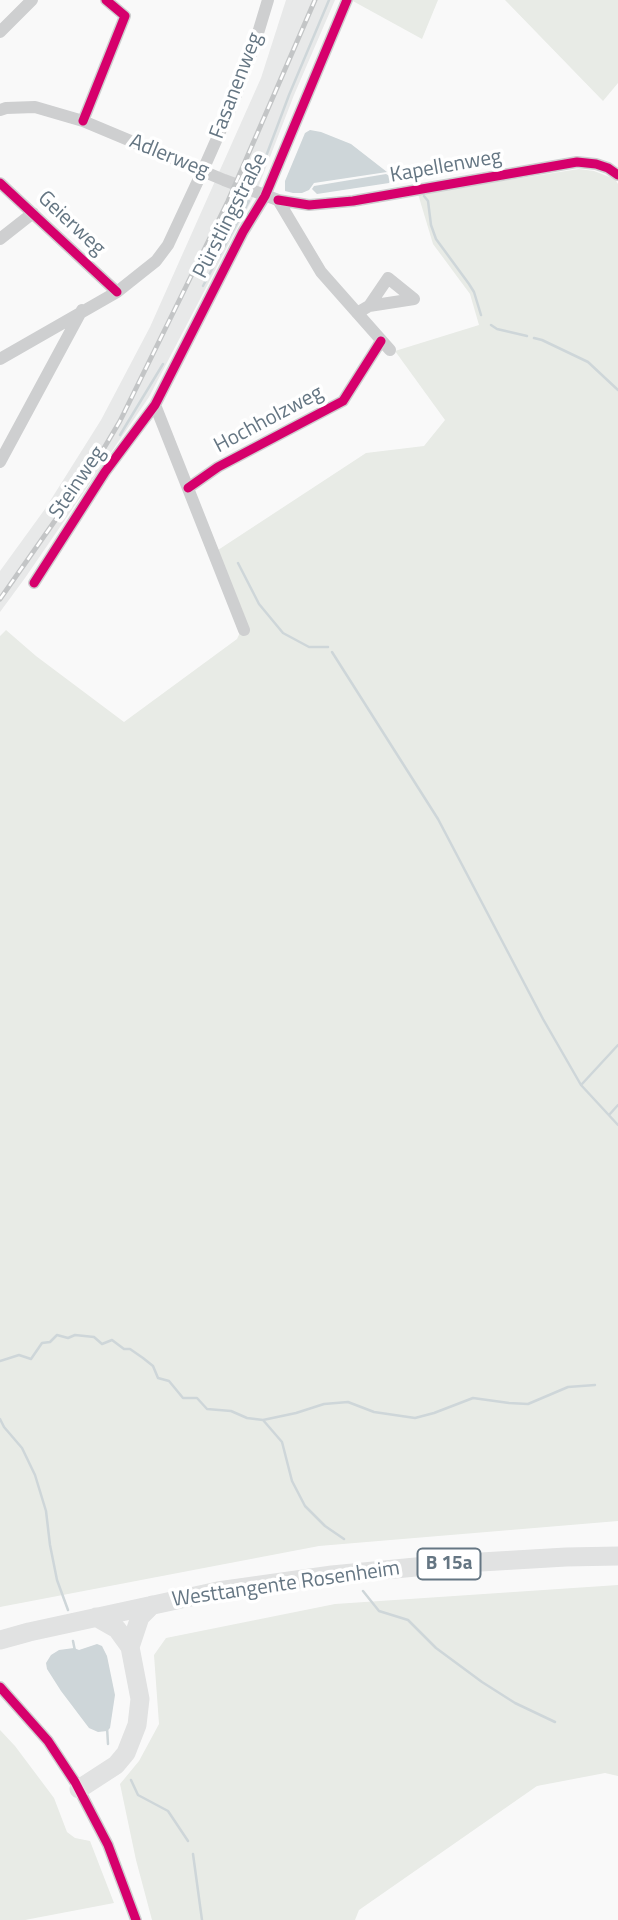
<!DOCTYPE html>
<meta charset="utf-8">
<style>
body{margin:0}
canvas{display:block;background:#f9f9f9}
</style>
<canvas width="618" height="1920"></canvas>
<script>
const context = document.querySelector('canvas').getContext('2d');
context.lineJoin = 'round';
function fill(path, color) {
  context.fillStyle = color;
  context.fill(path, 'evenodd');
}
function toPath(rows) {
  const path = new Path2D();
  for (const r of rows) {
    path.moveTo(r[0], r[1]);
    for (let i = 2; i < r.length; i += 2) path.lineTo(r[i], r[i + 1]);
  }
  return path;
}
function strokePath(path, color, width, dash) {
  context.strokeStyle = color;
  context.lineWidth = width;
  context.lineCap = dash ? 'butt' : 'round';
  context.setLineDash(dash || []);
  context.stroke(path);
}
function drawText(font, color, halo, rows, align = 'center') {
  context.font = font + ' "Titillium Web",sans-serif';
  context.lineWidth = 7;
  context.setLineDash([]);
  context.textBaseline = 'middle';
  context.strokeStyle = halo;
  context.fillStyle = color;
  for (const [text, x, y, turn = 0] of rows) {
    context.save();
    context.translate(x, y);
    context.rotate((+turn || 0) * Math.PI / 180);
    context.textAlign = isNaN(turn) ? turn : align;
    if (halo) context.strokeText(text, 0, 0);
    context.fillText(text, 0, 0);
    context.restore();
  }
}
fill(toPath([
 [286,0,335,0,294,95,258,188,149,397,25,578,0,612,0,571,45,509,101,420,150,327,261,78]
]), '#e8e9e9');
fill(toPath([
 [351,0,438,0,422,39],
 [505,0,618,0,618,83,603,101],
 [579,169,594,171,615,179,618,184,618,1521,319,1546,0,1607,0,636,6,630,36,656,124,722,237,639,246,620,218,550,366,453,424,446,445,420,395,351,479,325,470,294,433,244,418,194],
 [618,1585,618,1776,605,1773,537,1786,359,1910,355,1920,152,1920,136,1860,120,1784,139,1761,159,1724,154,1655,166,1638,335,1604],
 [0,1730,15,1746,54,1798,67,1832,75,1838,90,1841,114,1903,25,1920,0,1920]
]), '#e8ebe6');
fill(toPath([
 [310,130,321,132,351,144,387,172,314,183,309,190,302,193,293,193,285,191,285,181,305,133],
 [386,174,393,178,389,183,317,194,312,189,314,186],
 [97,1644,102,1646,107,1656,115,1695,110,1728,107,1731,98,1732,89,1728,61,1691,47,1669,46,1663,51,1655,59,1650,74,1648,79,1650]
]), '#ced6d9');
strokePath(toPath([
 [256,183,289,95,329,0],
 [424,196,428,201,431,225,436,239,469,284,474,292,481,315],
 [203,286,249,201],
 [491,325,497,329,527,336],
 [534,338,542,340,588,362,618,390],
 [120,435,163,364],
 [238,563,259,604,283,633,309,647,328,647],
 [332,652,438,819,543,1019,581,1085,618,1125],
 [582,1084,618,1045],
 [609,1115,618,1105],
 [0,1361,19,1355,31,1359,42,1343,50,1342,57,1335,68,1338,75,1335,94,1337,102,1344,112,1340,124,1349,130,1349,143,1358,153,1366,158,1378,169,1381,183,1398,197,1398,207,1409,231,1411,247,1418,263,1420,296,1413,324,1404,348,1402,374,1412,415,1418,434,1413,473,1398,509,1403,528,1404,568,1387,595,1385],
 [0,1419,4,1427,22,1448,35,1475,46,1511,50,1545,57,1580,68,1610],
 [263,1420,282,1442,292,1481,305,1506,325,1526,344,1539],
 [363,1591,379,1611,408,1620,436,1648,482,1682,515,1703,555,1722],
 [73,1641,75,1651],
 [107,1727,108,1744],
 [131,1780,138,1795,168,1811,188,1841],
 [193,1854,202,1920]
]), '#ced6d9', 2.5);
strokePath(toPath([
 [0,32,32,0],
 [0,110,6,108,35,107,83,121,224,180,278,200,321,272,390,350],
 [83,121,125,16,106,0],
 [0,183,117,292],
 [278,200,309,205,353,201,577,162,596,164,608,168,618,175],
 [0,239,33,213],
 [357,313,369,306,388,278,414,299,369,306],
 [0,359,117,292,156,261,168,245,203,170,234,100,255,43,268,0],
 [155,405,244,630],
 [0,462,82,310],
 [188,488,218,467,343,401,381,341],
 [34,583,105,472,155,405,243,232,265,196,347,0],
 [0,1687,48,1741,75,1782,108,1845,136,1920]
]), '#cecfd0', 12);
strokePath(toPath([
 [0,1640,29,1632,218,1591,332,1575,447,1564,566,1557,618,1556],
 [130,1647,140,1617,152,1605],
 [79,1789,116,1765,126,1753,137,1725,140,1699,130,1647,117,1629,96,1617]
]), '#e1e2e2', 19);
const rail = toPath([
 [0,599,94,465,120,421,228,201,315,0]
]);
strokePath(rail, '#c3c5c6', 5);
strokePath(rail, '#fff', 2.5, [8]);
strokePath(toPath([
 [83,121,125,16,106,0],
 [0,183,117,292],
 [278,200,309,205,353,201,577,162,596,164,608,168,618,175],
 [188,488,218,467,343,401,381,341],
 [34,583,105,472,155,405,243,232,265,196,347,0],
 [0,1687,48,1741,75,1782,108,1845,136,1920]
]), '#d6006c', 9);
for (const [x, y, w] of [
 [449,1564,63]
]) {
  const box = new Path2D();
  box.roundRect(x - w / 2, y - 15.5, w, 31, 5);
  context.fillStyle = '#fff';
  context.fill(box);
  strokePath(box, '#657683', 2);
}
drawText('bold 19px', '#657683', null, [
 ["B 15a",449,1564]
]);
drawText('21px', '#657683', '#fff', [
 ["Fasanenweg",237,86,-69],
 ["Adlerweg",169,157,22],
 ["Kapellenweg",446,167,-10],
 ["Pürstlingstraße",231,216,-63],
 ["Geierweg",71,224,43],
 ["Hochholzweg",269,420,-28],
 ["Steinweg",78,483,-56],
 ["Westtangente Rosenheim",286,1585,-8]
]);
</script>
